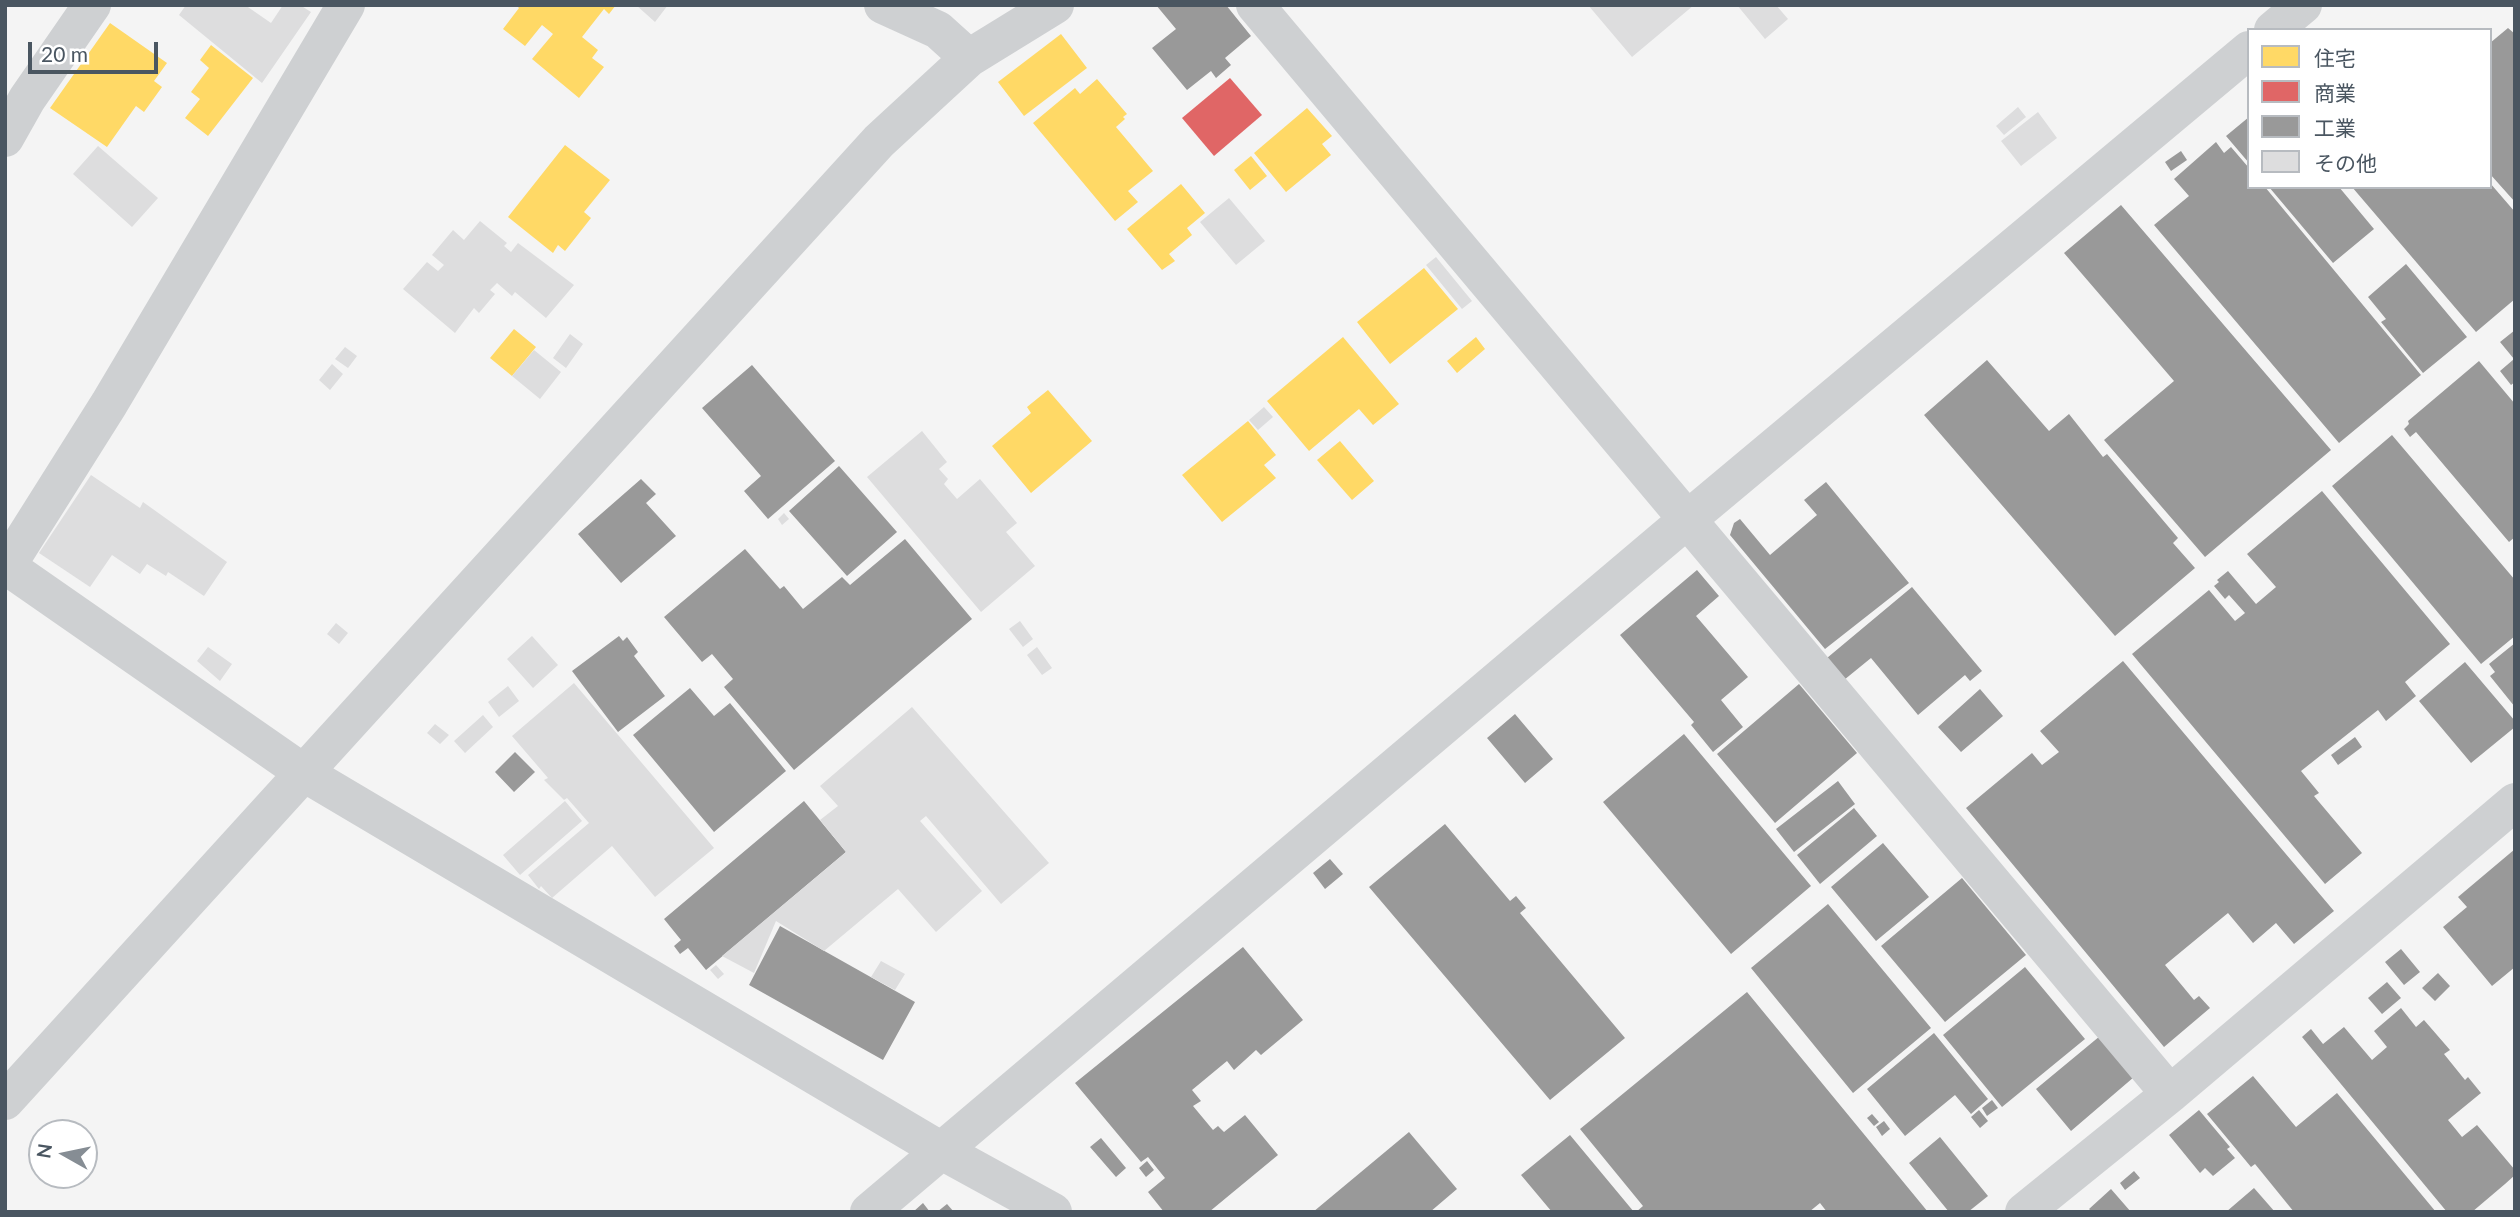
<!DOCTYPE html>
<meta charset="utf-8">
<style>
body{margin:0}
#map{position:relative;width:2520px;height:1217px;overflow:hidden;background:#f4f4f4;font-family:Lato,"Noto Sans JP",sans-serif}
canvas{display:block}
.frame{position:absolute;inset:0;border:7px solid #4a5661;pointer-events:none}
.legend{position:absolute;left:2247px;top:28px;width:245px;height:161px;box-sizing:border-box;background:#fff;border:2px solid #b7bbc0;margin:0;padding:9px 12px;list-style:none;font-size:21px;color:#4a5661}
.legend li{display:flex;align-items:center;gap:14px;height:35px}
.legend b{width:35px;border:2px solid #b7bbc0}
.north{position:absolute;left:28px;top:1119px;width:70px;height:70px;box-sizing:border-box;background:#fff;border:2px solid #b7bbc0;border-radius:50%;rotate:279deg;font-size:19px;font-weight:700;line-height:28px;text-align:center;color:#4a5661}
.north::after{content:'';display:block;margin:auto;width:24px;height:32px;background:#868d94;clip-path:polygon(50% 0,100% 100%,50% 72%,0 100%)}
.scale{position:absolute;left:28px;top:42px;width:130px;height:32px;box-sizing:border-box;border:4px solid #4a5661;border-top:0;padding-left:9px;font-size:21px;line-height:24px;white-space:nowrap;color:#4a5661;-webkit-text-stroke:5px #fff;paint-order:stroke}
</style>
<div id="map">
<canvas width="2520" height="1217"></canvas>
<div class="frame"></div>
<ul class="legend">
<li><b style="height:19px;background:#ffd966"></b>住宅</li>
<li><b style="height:19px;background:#e06666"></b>商業</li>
<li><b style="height:19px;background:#999"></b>工業</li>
<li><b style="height:19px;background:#ddddde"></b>その他</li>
</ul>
<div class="north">N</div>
<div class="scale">20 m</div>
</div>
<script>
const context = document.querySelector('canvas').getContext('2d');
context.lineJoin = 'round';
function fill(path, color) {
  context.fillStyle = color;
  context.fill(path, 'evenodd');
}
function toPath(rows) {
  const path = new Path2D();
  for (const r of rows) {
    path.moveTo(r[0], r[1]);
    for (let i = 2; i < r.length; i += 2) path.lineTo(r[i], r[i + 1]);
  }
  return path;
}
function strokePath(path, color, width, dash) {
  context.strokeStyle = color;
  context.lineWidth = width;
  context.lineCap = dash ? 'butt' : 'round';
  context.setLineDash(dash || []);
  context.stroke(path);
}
fill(toPath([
 [516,5,616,5,609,14,604,9,582,37,598,50,592,58,604,67,579,98,532,59,553,34,542,25,525,46,503,29,519,8],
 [110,23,167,63,154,81,162,87,144,112,136,106,107,147,50,108],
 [1061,34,1087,68,1024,116,998,82],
 [211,45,253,78,208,136,185,118,200,99,191,92,209,68,200,60],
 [1097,79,1127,114,1123,117,1125,119,1116,127,1153,171,1128,191,1138,202,1115,221,1033,123,1075,88,1080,94],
 [1307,108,1332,136,1322,144,1331,155,1286,192,1254,153],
 [565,145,610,180,584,212,591,218,565,251,558,245,553,253,508,217],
 [1251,156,1267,176,1250,190,1234,170],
 [1181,184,1205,213,1187,228,1192,235,1169,254,1175,261,1162,270,1127,229],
 [1424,268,1458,309,1390,364,1357,322],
 [514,329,536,347,512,376,490,358],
 [1343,337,1399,404,1373,425,1359,409,1309,451,1267,401],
 [1476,337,1485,349,1457,373,1447,361],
 [1048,390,1092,441,1031,493,992,446,1031,413,1027,407],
 [1248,421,1276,455,1264,465,1276,478,1222,522,1182,475],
 [1340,441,1374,481,1352,500,1317,460]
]), '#ffd966');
fill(toPath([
 [1230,78,1262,115,1214,156,1182,118]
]), '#e06666');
fill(toPath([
 [1156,5,1226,5,1251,36,1225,58,1231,65,1216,78,1211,71,1187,90,1152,48,1176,29],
 [2508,28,2515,34,2515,202,2490,174,2490,43],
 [2249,117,2249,163,2226,136],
 [2216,142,2224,153,2231,147,2249,168,2249,187,2265,187,2421,375,2339,443,2154,225,2189,196,2174,179],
 [2181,151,2187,160,2171,171,2165,162],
 [2490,183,2515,212,2515,299,2476,332,2352,187,2490,187],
 [2269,187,2339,187,2374,229,2333,263],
 [2121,205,2331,450,2205,557,2104,440,2174,381,2064,253],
 [2406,264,2467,337,2423,373,2381,322,2386,319,2368,297],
 [2515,330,2515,382,2511,385,2500,371,2514,359,2500,342],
 [1987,360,2049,431,2069,414,2103,457,2107,454,2178,538,2173,543,2195,568,2115,636,1924,415],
 [2479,361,2515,404,2515,537,2509,542,2416,432,2410,437,2404,429,2409,424,2408,421],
 [752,365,835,461,768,519,744,491,761,476,702,408],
 [2392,435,2515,580,2515,636,2481,664,2332,486],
 [839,466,897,532,847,576,789,511],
 [641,479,656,494,646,503,676,536,621,583,578,534],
 [1826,482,1909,583,1825,649,1730,535,1734,523,1740,519,1770,555,1817,515,1804,500],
 [2322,491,2450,644,2405,682,2416,696,2386,721,2378,710,2301,771,2319,793,2314,796,2362,853,2325,884,2132,654,2209,590,2235,621,2245,613,2229,595,2225,599,2214,586,2219,582,2217,580,2228,571,2256,604,2276,587,2247,554],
 [905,539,972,619,794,770,724,687,733,679,712,654,702,662,664,617,745,549,780,589,784,586,803,609,842,577,850,585],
 [1697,570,1719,596,1696,616,1748,677,1721,700,1743,727,1713,752,1691,725,1694,722,1620,635],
 [1912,587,1982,671,1970,681,1965,675,1918,715,1871,658,1844,680,1827,658],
 [619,636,623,641,627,637,638,652,634,656,665,696,618,732,572,671],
 [2515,643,2515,707,2490,676,2495,672,2489,664],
 [2123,661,2334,911,2294,944,2276,923,2253,943,2228,913,2165,965,2194,1000,2199,996,2210,1008,2164,1047,1966,808,2032,753,2042,765,2059,752,2040,731],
 [2465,662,2515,721,2515,727,2471,763,2419,701],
 [1799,684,1857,753,1775,823,1717,754],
 [690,688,714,716,730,703,786,771,714,832,633,735],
 [1980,689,2003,716,1961,752,1938,727],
 [1515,714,1553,759,1525,783,1487,738],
 [1684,734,1811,886,1731,954,1603,802],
 [2355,737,2362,747,2338,765,2331,755],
 [515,752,535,772,514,792,495,772],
 [1838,781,1855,804,1794,852,1776,829],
 [804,801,846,852,706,970,688,948,680,954,674,946,681,940,664,919],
 [1854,808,1877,836,1820,884,1797,855],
 [1445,824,1510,901,1516,896,1526,908,1520,913,1625,1038,1550,1100,1369,887],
 [1883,843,1929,897,1876,941,1831,887],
 [2515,849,2515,967,2492,986,2443,927,2467,907,2458,897],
 [1330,859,1343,874,1325,889,1313,873],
 [1962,878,2026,955,1945,1022,1881,946],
 [1828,904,1931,1028,1853,1093,1751,968],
 [780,926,915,1002,883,1060,749,985],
 [1243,947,1303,1020,1261,1055,1256,1050,1234,1070,1227,1061,1192,1090,1201,1101,1193,1106,1213,1130,1218,1126,1224,1132,1245,1115,1278,1155,1209,1212,1164,1212,1148,1192,1165,1178,1148,1157,1141,1162,1075,1083],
 [2401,949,2420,972,2404,985,2385,962],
 [2025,967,2085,1039,2002,1107,1943,1035],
 [2438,973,2450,986,2435,1001,2422,988],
 [2387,982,2401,998,2382,1014,2368,998],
 [1747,992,1928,1212,1827,1212,1820,1203,1809,1212,1636,1212,1643,1206,1580,1129],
 [2401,1008,2416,1027,2424,1020,2450,1050,2444,1054,2465,1080,2468,1077,2481,1093,2448,1120,2462,1137,2477,1125,2515,1170,2515,1175,2505,1184,2472,1212,2447,1212,2302,1037,2311,1029,2323,1044,2344,1027,2372,1060,2387,1047,2374,1031],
 [1934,1033,1988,1099,1971,1114,1955,1095,1905,1136,1867,1089],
 [2100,1036,2134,1077,2071,1131,2036,1089],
 [2253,1076,2296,1127,2337,1093,2436,1212,2294,1212,2255,1164,2251,1167,2207,1114],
 [1992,1100,1998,1108,1987,1116,1982,1108],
 [1979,1110,1988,1121,1980,1128,1971,1117],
 [2199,1110,2230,1147,2227,1149,2235,1158,2213,1176,2205,1168,2200,1173,2169,1135],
 [1872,1114,1879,1122,1874,1126,1867,1118],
 [1884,1121,1890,1129,1882,1136,1876,1127],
 [1409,1132,1457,1189,1430,1212,1313,1212],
 [1570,1135,1634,1212,1552,1212,1521,1175],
 [1940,1137,1988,1196,1968,1212,1949,1212,1909,1163],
 [1101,1138,1126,1168,1116,1177,1090,1147],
 [1147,1161,1154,1170,1146,1177,1139,1168],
 [2134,1171,2140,1178,2125,1190,2120,1183],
 [2254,1188,2275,1212,2226,1212],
 [2111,1189,2131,1212,2092,1212,2089,1209],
 [923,1203,930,1212,913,1212],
 [947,1204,954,1212,937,1212]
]), '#999');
fill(toPath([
 [186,5,245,5,271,23,283,5,300,5,311,12,262,83,179,15],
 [636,5,668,5,655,22],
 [1588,5,1694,5,1632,57],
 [1737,5,1776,5,1788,19,1765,39],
 [2018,107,2026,117,2004,135,1996,126],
 [2038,112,2057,138,2021,166,2001,141],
 [98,146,158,198,132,227,73,174],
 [1229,198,1265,241,1236,265,1200,222],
 [480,221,507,243,504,246,511,252,518,243,574,285,546,318,515,292,512,296,497,283,490,290,495,294,479,313,474,308,455,333,403,289,427,262,438,271,444,265,432,255,453,230,464,240],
 [1436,257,1472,301,1462,309,1426,265],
 [570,334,583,344,566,368,553,358],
 [345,347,357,356,348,368,335,359],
 [534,350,561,372,540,399,512,376],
 [332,364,343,374,330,390,319,380],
 [1264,407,1273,417,1258,430,1249,420],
 [922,431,947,462,939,469,948,479,944,484,957,499,980,479,1017,523,1006,532,1035,566,981,612,867,477],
 [91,475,140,508,143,502,227,562,204,596,168,572,166,576,147,564,140,574,112,555,90,587,39,553],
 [784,513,789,519,782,525,778,519],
 [1020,621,1033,639,1023,647,1009,629],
 [336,623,348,633,339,644,327,634],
 [532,636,558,665,533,688,507,659],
 [208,647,232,664,220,681,197,661],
 [1037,647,1052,668,1042,675,1027,655],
 [574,683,714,848,655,897,612,846,552,898,541,886,539,889,528,875,589,823,567,798,564,800,544,780,548,778,512,736],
 [508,686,519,701,499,717,488,702],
 [912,707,1049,863,1001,904,926,816,920,821,982,891,936,932,898,889,824,951,776,921,754,973,722,956,846,852,820,820,838,806,820,786],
 [483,715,493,727,465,753,454,741],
 [435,724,449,735,440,744,427,733],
 [565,801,582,821,520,875,503,855],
 [881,961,905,974,895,990,871,977],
 [716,965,724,974,718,979,710,970]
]), '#ddddde');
strokePath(toPath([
 [883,5,938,30,969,58],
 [1255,5,2170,1094],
 [2273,30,2303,5],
 [5,138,27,99,92,5],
 [5,565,304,773,942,1151,1053,1212],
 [5,569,109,404,346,5],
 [5,1101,879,141,969,58,1055,5],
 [869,1212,1688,519,2249,50],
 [2024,1212,2170,1094,2515,802]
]), '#ced0d2', 38);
</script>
